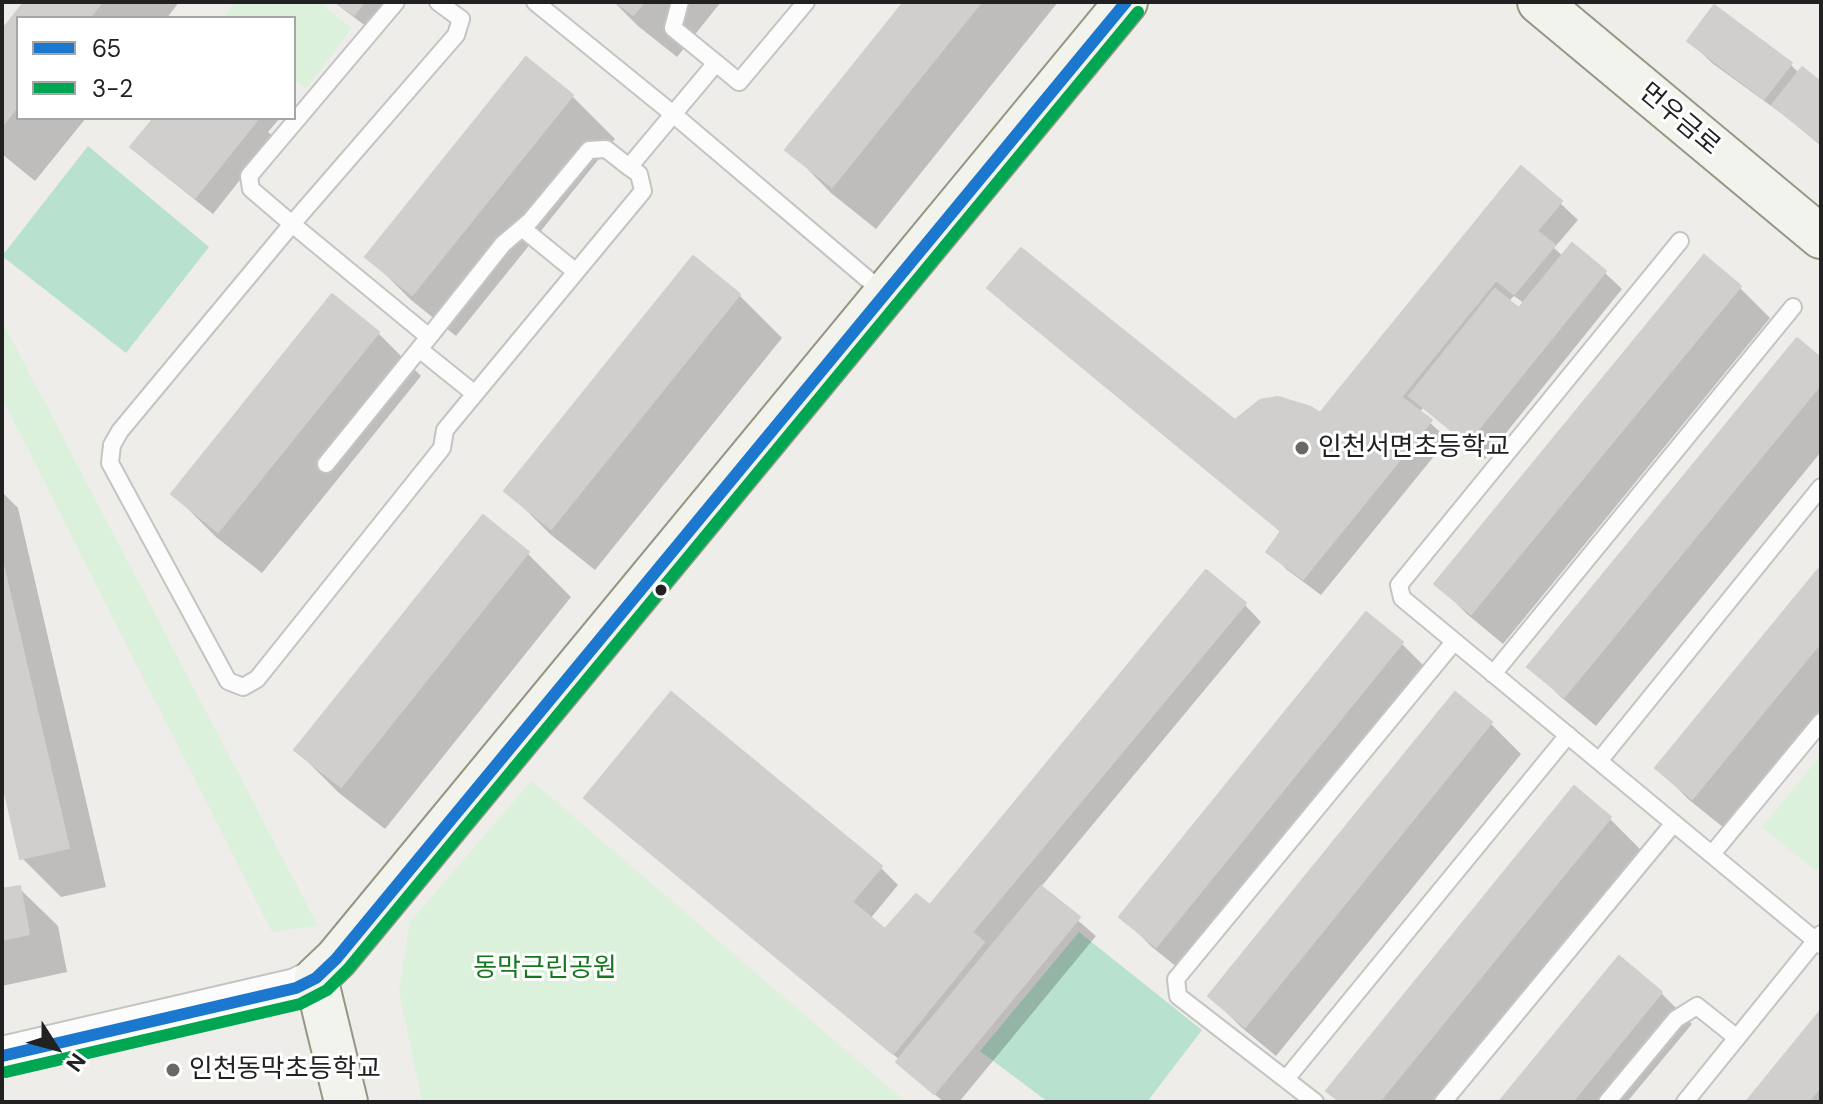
<!DOCTYPE html>
<meta charset="utf-8">
<style>
body{margin:0}
#map{position:relative;width:1823px;height:1104px;overflow:hidden;background:#eeedea;font-family:"DM Sans",sans-serif}
canvas{display:block}
.frame{position:absolute;inset:0;border:4px solid #212121;pointer-events:none}
.legend{position:absolute;left:16px;top:16px;width:280px;height:104px;box-sizing:border-box;background:#fff;border:2px solid #a6a6a6;margin:0;padding:10px 14px;list-style:none;font-size:24px;color:#212121}
.legend li{display:flex;align-items:center;gap:16px;height:40px}
.legend b{width:40px;border:2px solid #a6a6a6}
.north{position:absolute;left:16px;top:1008px;width:80px;height:80px;-webkit-text-stroke:6px #fff;paint-order:stroke;rotate:126deg;font-size:22px;font-weight:700;line-height:32px;text-align:center;color:#212121}
.north::after{content:'';display:block;margin:auto;width:28px;height:36px;background:#212121;clip-path:polygon(50% 0,100% 100%,50% 72%,0 100%)}
</style>
<div id="map">
<canvas width="1823" height="1104"></canvas>
<div class="frame"></div>
<ul class="legend">
<li><b style="height:10px;background:#1c78cf"></b>65</li>
<li><b style="height:10px;background:#00a651"></b>3-2</li>
</ul>
<div class="north">N</div>
</div>
<script>
const context = document.querySelector('canvas').getContext('2d');
context.lineJoin = 'round';
function fill(path, color) {
  context.fillStyle = color;
  context.fill(path, 'evenodd');
}
function toPath(rows) {
  const path = new Path2D();
  for (const r of rows) {
    path.moveTo(r[0], r[1]);
    for (let i = 2; i < r.length; i += 2) path.lineTo(r[i], r[i + 1]);
  }
  return path;
}
function strokePath(path, color, width, dash) {
  context.strokeStyle = color;
  context.lineWidth = width;
  context.lineCap = dash ? 'butt' : 'round';
  context.setLineDash(dash || []);
  context.stroke(path);
}
function drawText(font, color, halo, rows, align = 'center') {
  context.font = font + ' "DM Sans","Noto Sans KR",sans-serif';
  context.lineWidth = 6;
  context.setLineDash([]);
  context.textBaseline = 'middle';
  context.strokeStyle = halo;
  context.fillStyle = color;
  for (const [text, x, y, turn = 0] of rows) {
    context.save();
    context.translate(x, y);
    context.rotate((+turn || 0) * Math.PI / 180);
    context.textAlign = isNaN(turn) ? turn : align;
    if (halo) context.strokeText(text, 0, 0);
    context.fillText(text, 0, 0);
    context.restore();
  }
}
fill(toPath([
 [235,2,318,2,352,28,306,89,294,79,294,18,223,18],
 [2,321,318,926,272,932,2,398],
 [1821,755,1821,864,1816,871,1762,827],
 [532,780,532,781,906,1102,422,1102,399,991,410,922]
]), '#dbf1db');
fill(toPath([
 [88,146,209,247,126,353,2,256],
 [1079,932,1202,1030,1147,1102,1048,1102,980,1051]
]), '#b9e1d0');
fill(toPath([
 [27,2,179,2,167,18,18,18,18,118,86,118,35,181,2,154,2,33],
 [334,2,394,2,372,31],
 [614,2,721,2,677,57,638,26],
 [906,2,1058,2,876,229,831,193,788,149],
 [1689,41,1790,64,1800,74,1821,85,1821,146,1789,119,1712,63],
 [572,96,615,139,456,336,411,300,368,257],
 [156,118,280,118,268,132,274,137,213,214,150,164,133,147],
 [1560,203,1578,220,1554,248,1563,256,1604,272,1622,289,1485,459,1423,408,1419,413,1448,439,1321,595,1286,569,1269,551,1282,533,1007,306,990,288,1235,422,1320,416],
 [1514,296,1525,304,1520,311,1508,302],
 [1739,287,1770,318,1503,644,1467,614,1437,584],
 [739,295,782,338,595,570,550,534,507,491],
 [378,333,421,376,262,573,216,537,173,494],
 [1821,360,1821,452,1596,726,1561,697,1530,667],
 [2,492,18,508,106,887,61,897,22,858,2,771],
 [483,518,528,554,571,597,385,829,339,793,296,750],
 [1821,569,1821,709,1724,828,1688,799,1658,768],
 [1244,604,1261,622,1040,888,1096,936,959,1102,944,1102,916,1079,900,1060,604,815,586,798,672,695,881,868,898,885,870,919,886,932,930,908],
 [1402,644,1432,674,1188,976,1152,947,1122,917],
 [1490,723,1521,754,1276,1056,1241,1027,1210,996],
 [1609,818,1640,849,1434,1102,1340,1102],
 [19,888,58,926,67,972,2,986,2,891],
 [1620,959,1661,993,1692,1024,1627,1102,1502,1102],
 [1821,1013,1821,1102,1749,1102]
]), '#0003');
const building = toPath([
 [24,2,102,2,89,18,18,18,18,106,2,126,2,30,24,2],
 [336,2,364,2,354,15,336,2],
 [616,2,644,2,633,15,616,2],
 [904,2,981,2,832,187,785,150,904,2],
 [1714,5,1792,63,1764,99,1687,41,1714,5],
 [526,57,573,95,412,295,365,257,526,57],
 [1802,67,1821,82,1821,144,1772,105,1802,67],
 [154,118,257,118,258,119,195,198,130,147,154,118],
 [1521,166,1562,201,1537,231,1555,245,1514,294,1496,280,1401,397,1432,420,1303,579,1266,552,1281,531,987,288,1021,248,1235,420,1260,400,1278,397,1311,407,1320,413,1521,166],
 [1572,243,1606,271,1467,443,1409,396,1495,289,1519,308,1572,243],
 [1704,255,1741,286,1471,614,1434,584,1704,255],
 [693,256,740,294,551,529,504,491,693,256],
 [332,294,379,332,218,532,171,494,332,294],
 [1797,338,1821,358,1821,384,1564,697,1527,667,1797,338],
 [483,515,529,552,341,787,294,750,483,515],
 [2,560,69,848,20,859,2,780,2,560],
 [1821,566,1821,642,1692,799,1655,768,1821,566],
 [1206,570,1246,603,972,932,984,942,893,1054,584,798,671,692,882,866,852,902,885,929,916,894,930,905,1206,570],
 [1366,612,1403,642,1156,947,1119,917,1366,612],
 [1455,692,1492,722,1245,1027,1208,996,1455,692],
 [1574,786,1611,817,1379,1102,1340,1102,1326,1091,1574,786],
 [20,886,29,934,2,940,2,889,20,886],
 [1041,886,1080,917,934,1094,896,1062,1041,886],
 [1619,956,1662,992,1572,1102,1499,1102,1619,956],
 [1821,1010,1821,1086,1808,1102,1746,1102,1821,1010]
]);
fill(building, '#d1cfcd');
strokePath(building, '#d1cfcc', 2);
const service = toPath([
 [396,2,249,176,251,189,292,224,429,337,503,244,530,221,589,150,606,149,629,167,639,174,643,191,445,430,442,448,257,679,243,687,228,681,110,463,112,445,120,431,292,224,456,35,461,19,438,2],
 [535,2,673,114,884,293],
 [680,2,673,28,716,63],
 [629,167,716,63,739,82,806,2],
 [522,228,576,272],
 [1680,241,1399,585,1402,598,1821,945],
 [419,349,475,394],
 [326,464,429,337],
 [1493,674,1793,307],
 [1599,761,1821,487],
 [1712,854,1821,722],
 [1286,1079,1568,735],
 [1315,1102,1178,996,1176,979,1454,642],
 [1443,1102,1674,823],
 [1607,1102,1676,1019,1697,1006,1737,1038],
 [1685,1102,1821,934]
]);
const tertiary = toPath([
 [2,1056,296,988,316,978]
]);
const secondary = toPath([
 [1539,2,1821,237],
 [346,1102,316,978,336,959,1126,2]
]);
strokePath(service, '#c4c4c2', 20);
strokePath(tertiary, '#c4c4c2', 42);
strokePath(secondary, '#959783', 46);
strokePath(service, '#fcfcfc', 16);
strokePath(tertiary, '#fcfcfc', 38);
strokePath(secondary, '#f3f3ed', 42);
strokePath(toPath([
 [2,1056,296,988,316,978,336,959,1126,2]
]), '#1c78cf', 12);
strokePath(toPath([
 [6,1072,300,1004,327,990,348,969,1138,12]
]), '#00a651', 12);
for (const [x, y, r, color] of [
 [1302,448,8,"#696867"],
 [661,590,7,"#212121"],
 [173,1070,8,"#696867"]
]) {
  const dot = new Path2D();
  dot.arc(x, y, r, 0, 2 * Math.PI);
  context.fillStyle = color;
  context.fill(dot);
  strokePath(dot, '#fff', 3);
}
drawText('26px', '#212121', '#fff', [
 ["먼우금로",1679,120,40]
]);
drawText('26px', '#212121', '#fff', [
 ["인천서면초등학교",1318,448],
 ["인천동막초등학교",189,1070]
], 'left');
drawText('26px', '#16781e', '#fff', [
 ["동막근린공원",545,969]
]);
</script>
